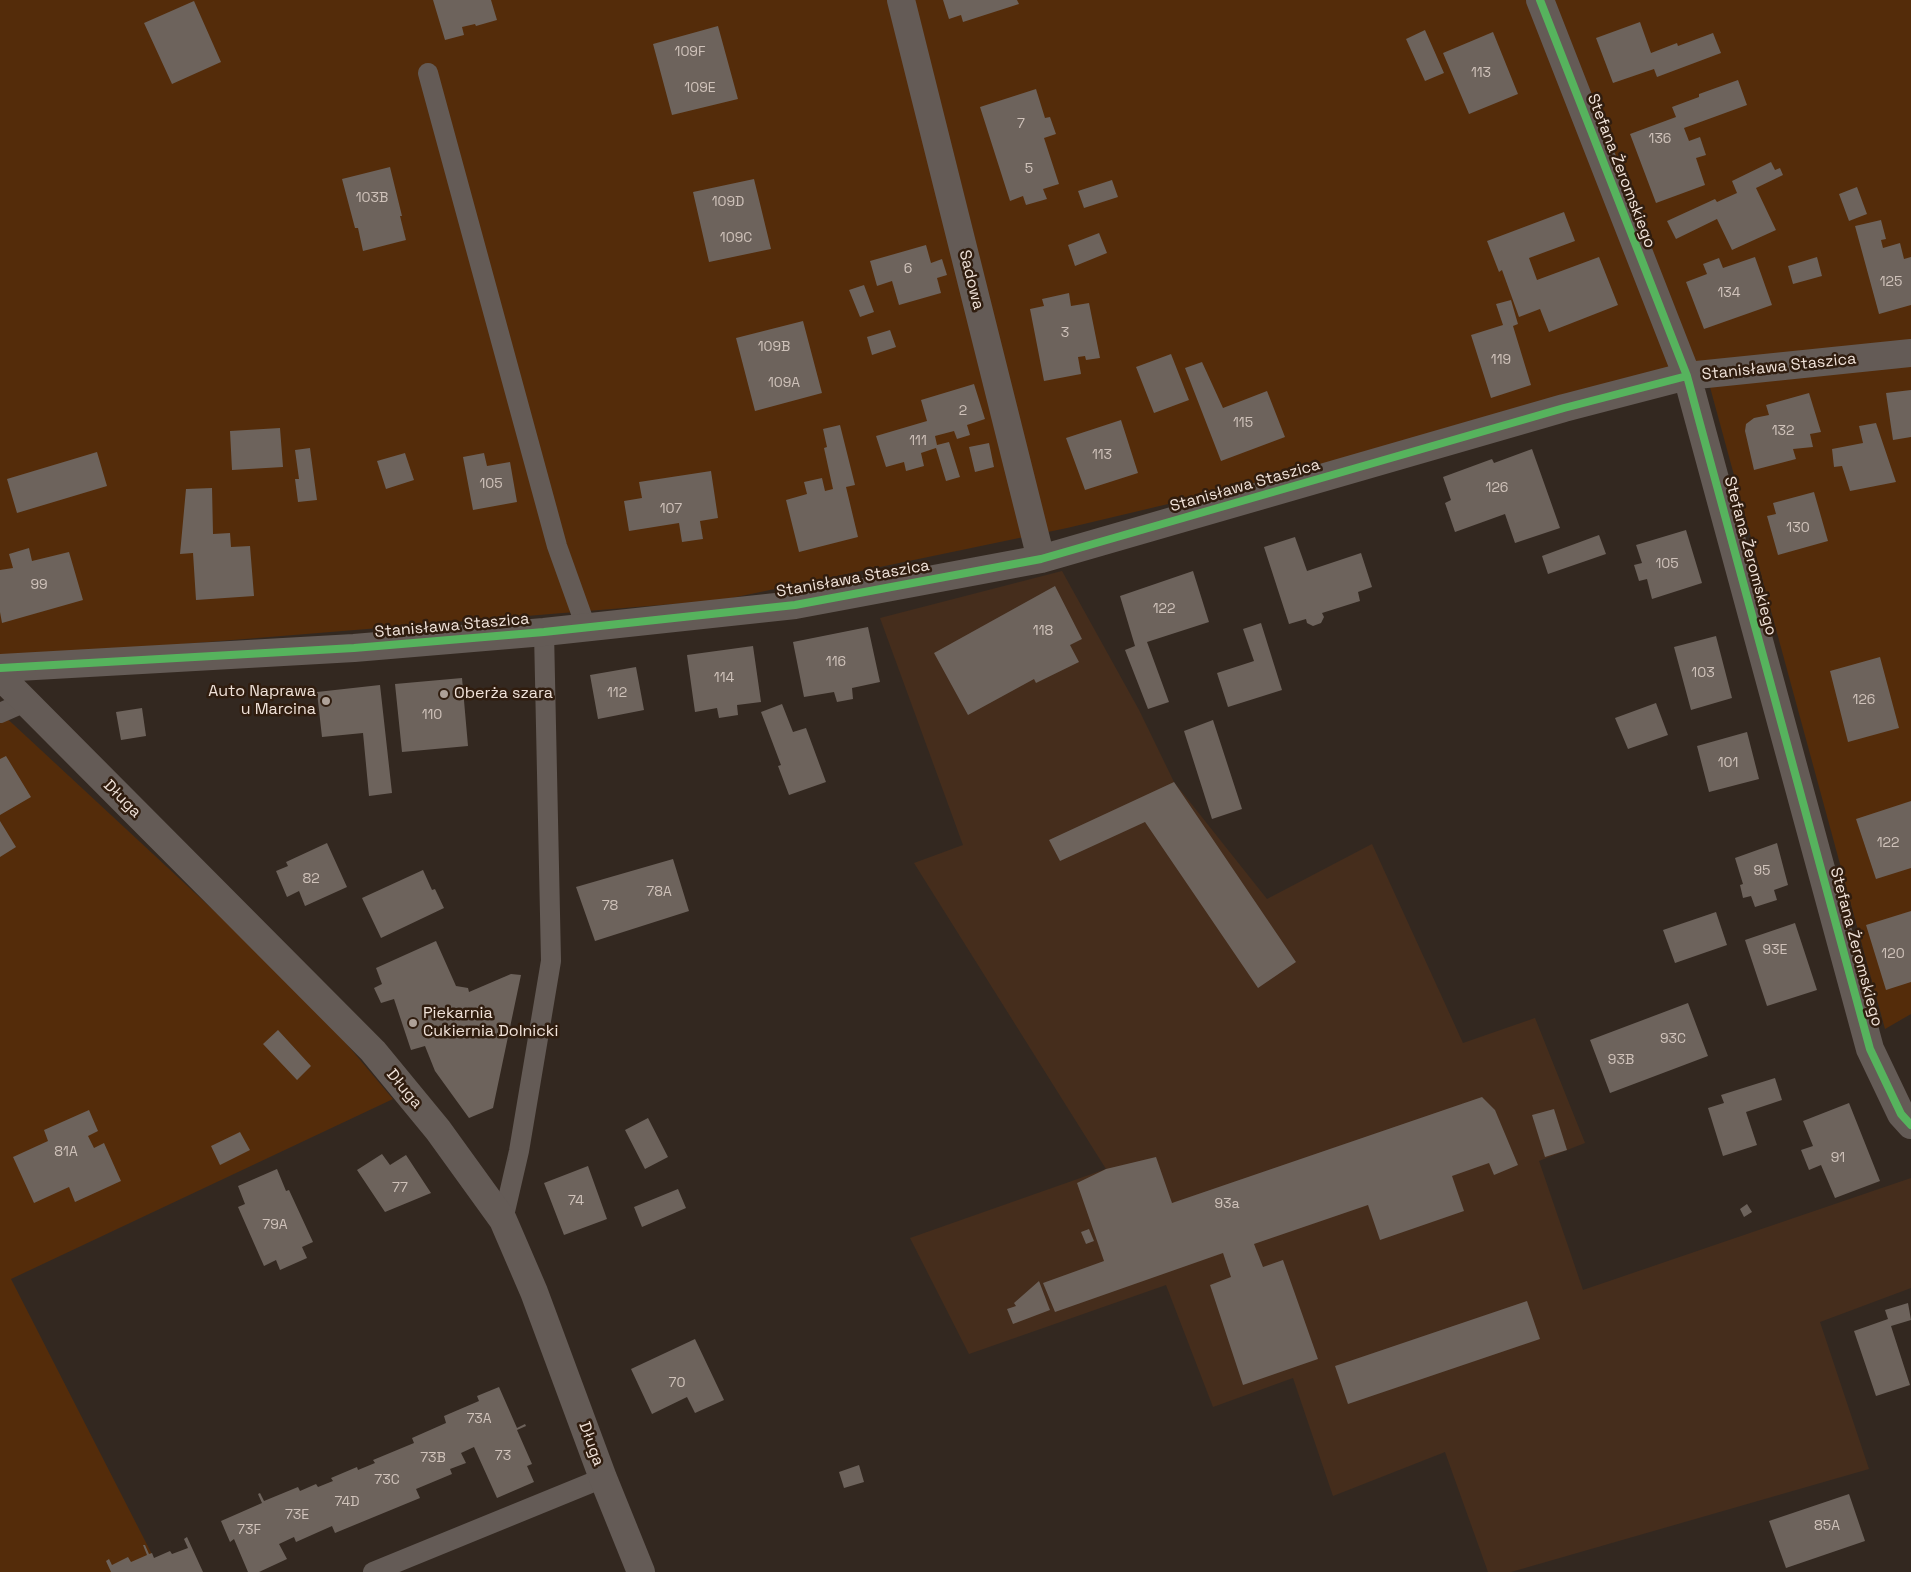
<!DOCTYPE html>
<meta charset="utf-8">
<style>
body{margin:0}
canvas{display:block;background:#332820}
</style>
<canvas width="1911" height="1572"></canvas>
<script>
const context = document.querySelector('canvas').getContext('2d');
context.lineJoin = 'round';
function fill(path, color) {
  context.fillStyle = color;
  context.fill(path, 'evenodd');
}
function toPath(rows) {
  const path = new Path2D();
  for (const r of rows) {
    path.moveTo(r[0], r[1]);
    for (let i = 2; i < r.length; i += 2) path.lineTo(r[i], r[i + 1]);
  }
  return path;
}
function strokePath(path, color, width, dash) {
  context.strokeStyle = color;
  context.lineWidth = width;
  context.lineCap = dash ? 'butt' : 'round';
  context.setLineDash(dash || []);
  context.stroke(path);
}
function drawText(font, color, halo, rows, align = 'center') {
  context.font = font + ' "Space Grotesk",sans-serif';
  context.lineWidth = 5;
  context.setLineDash([]);
  context.textBaseline = 'middle';
  context.strokeStyle = halo;
  context.fillStyle = color;
  for (const [text, x, y, turn = 0] of rows) {
    context.save();
    context.translate(x, y);
    context.rotate((+turn || 0) * Math.PI / 180);
    context.textAlign = isNaN(turn) ? turn : align;
    if (halo) context.strokeText(text, 0, 0);
    context.fillText(text, 0, 0);
    context.restore();
  }
}
fill(toPath([
 [1062,571,1139,710,1174,782,1267,899,1372,844,1463,1043,1535,1018,1585,1143,1539,1161,1583,1290,1911,1178,1911,1288,1820,1322,1869,1469,1511,1572,1488,1572,1445,1452,1333,1496,1293,1378,1213,1407,1166,1285,969,1354,910,1238,1106,1169,914,863,963,845,880,618]
]), '#452d1c');
fill(toPath([
 [0,0,1911,0,1911,1014,1885,1029,1707,376,1067,528,722,600,0,659],
 [0,712,307,997,393,1099,11,1279,161,1572,0,1572]
]), '#542c0a');
fill(toPath([
 [433,0,491,0,497,20,476,26,475,24,462,27,464,35,445,40],
 [943,0,1017,0,1019,4,963,22,961,15,949,19],
 [194,1,221,62,172,84,144,23],
 [1640,22,1651,53,1677,43,1678,46,1713,33,1721,53,1657,77,1654,69,1613,83,1596,38],
 [718,26,738,99,672,115,653,44],
 [1425,30,1444,73,1425,81,1406,39],
 [1493,32,1518,94,1469,114,1443,53],
 [1738,80,1747,105,1684,128,1689,141,1700,137,1706,155,1696,158,1705,185,1656,203,1630,134,1676,117,1672,107,1699,97,1699,94],
 [1036,89,1045,118,1050,117,1056,134,1044,138,1059,184,1043,189,1047,199,1026,205,1023,196,1010,201,980,107],
 [1771,162,1775,170,1780,168,1783,175,1756,188,1776,230,1732,250,1717,219,1676,239,1667,221,1715,199,1717,202,1737,193,1732,181],
 [390,167,402,216,400,216,406,240,363,251,358,228,355,228,342,179],
 [754,179,771,249,709,262,693,192],
 [1112,180,1118,197,1084,208,1078,191],
 [1857,187,1867,214,1849,221,1839,194],
 [1564,212,1575,241,1529,258,1537,280,1599,257,1618,305,1549,332,1540,309,1519,317,1502,270,1499,272,1487,241],
 [1881,220,1886,239,1881,240,1883,248,1900,243,1904,259,1911,257,1911,305,1879,314,1855,226],
 [1099,233,1107,253,1075,266,1068,245],
 [926,245,931,263,942,259,947,275,937,278,941,293,899,305,892,281,877,286,870,261],
 [1755,257,1772,305,1704,329,1686,282,1707,274,1703,264,1719,258,1723,268],
 [1817,257,1822,276,1793,284,1788,266],
 [864,285,874,312,860,317,849,290],
 [1069,293,1071,306,1089,303,1100,358,1086,360,1085,356,1078,357,1081,374,1044,381,1030,309,1044,306,1042,299],
 [1511,300,1518,324,1513,326,1531,385,1491,398,1471,335,1503,325,1496,304],
 [803,321,822,393,755,411,736,338],
 [890,330,896,347,872,355,867,337],
 [1171,354,1189,400,1154,413,1136,367],
 [1202,362,1223,408,1267,391,1285,437,1221,461,1185,368],
 [974,384,985,419,967,425,970,435,957,439,954,431,935,436,937,445,949,442,960,477,946,481,936,448,921,453,924,466,906,471,904,462,886,467,876,436,927,421,921,400],
 [1911,390,1911,437,1893,440,1886,393],
 [1809,393,1821,432,1810,434,1813,447,1793,449,1796,459,1754,470,1745,431,1746,424,1754,418,1769,415,1766,405],
 [1121,420,1138,473,1085,490,1066,438],
 [1876,423,1896,482,1850,491,1842,466,1834,467,1832,449,1863,443,1859,426],
 [840,425,855,485,846,487,858,537,799,552,786,500,807,494,804,482,822,478,825,491,833,489,824,448,827,447,823,429],
 [280,428,283,467,232,470,230,431],
 [989,443,994,467,975,472,969,447],
 [310,448,317,500,298,502,295,479,299,479,295,450],
 [1532,449,1560,528,1515,543,1505,514,1455,532,1445,503,1451,500,1443,477,1492,459,1494,463],
 [97,452,107,486,17,513,7,479],
 [405,453,414,480,386,489,377,461],
 [484,453,487,466,510,462,517,502,473,510,463,457],
 [711,471,718,518,700,521,703,539,682,542,679,523,629,531,624,501,642,498,639,482],
 [212,488,213,534,230,533,231,547,250,546,254,596,196,600,193,553,180,554,186,489],
 [1814,492,1828,541,1778,555,1767,516,1776,514,1773,503],
 [1686,530,1702,583,1652,599,1647,579,1639,581,1634,565,1642,563,1636,545],
 [1599,535,1606,554,1548,574,1542,556],
 [1295,537,1307,571,1361,553,1372,587,1358,592,1360,601,1322,613,1324,617,1321,623,1313,626,1307,623,1306,619,1289,624,1264,547],
 [29,548,32,561,69,552,83,600,2,623,0,612,0,570,13,568,9,554],
 [1193,571,1209,622,1147,642,1169,702,1148,709,1125,650,1135,646,1120,596],
 [1055,586,1082,639,1070,645,1079,662,1036,683,1034,679,968,715,934,653],
 [1261,623,1282,690,1228,707,1217,673,1254,661,1243,629],
 [868,627,880,682,852,688,853,699,837,702,834,692,804,697,793,642],
 [1716,636,1732,698,1691,710,1674,647],
 [753,646,761,702,737,705,738,715,719,718,717,708,695,712,687,655],
 [1880,657,1899,728,1848,742,1830,671],
 [636,667,644,710,598,719,590,675],
 [462,678,468,746,402,752,395,684],
 [380,685,392,793,369,796,363,733,322,737,317,692],
 [1656,703,1668,735,1628,749,1615,718],
 [782,704,793,732,806,728,826,782,789,795,778,766,781,765,761,712],
 [142,708,146,736,121,740,116,712],
 [1213,720,1242,809,1212,819,1184,731],
 [1747,732,1759,779,1709,792,1697,746],
 [6,756,31,797,0,815,0,759],
 [1174,782,1296,962,1258,988,1145,822,1060,861,1049,840],
 [1911,801,1911,868,1876,879,1856,819],
 [0,821,16,847,0,857],
 [327,843,347,887,305,906,299,891,287,897,276,871,288,866,286,862],
 [1777,843,1788,885,1774,890,1777,900,1755,907,1751,896,1743,898,1740,885,1743,884,1735,858],
 [673,859,689,911,595,941,576,887],
 [423,870,432,890,435,889,444,908,381,938,362,898],
 [1911,911,1911,982,1886,990,1866,925],
 [1716,912,1727,945,1675,963,1663,930],
 [1795,923,1817,990,1767,1006,1745,940],
 [436,941,456,986,468,988,469,992,511,974,521,975,493,1108,469,1118,435,1071,425,1046,411,1050,394,999,381,1003,374,988,382,984,376,968],
 [1688,1003,1708,1056,1610,1093,1590,1040],
 [278,1030,311,1066,297,1080,263,1044],
 [1775,1078,1782,1100,1746,1112,1757,1145,1723,1156,1708,1108,1724,1103,1721,1095],
 [1482,1097,1495,1110,1518,1165,1494,1175,1489,1163,1452,1176,1464,1211,1380,1240,1368,1205,1254,1244,1263,1267,1283,1260,1318,1359,1243,1385,1210,1285,1231,1277,1223,1253,1055,1312,1043,1283,1104,1261,1077,1183,1106,1169,1156,1157,1172,1203],
 [1849,1103,1880,1181,1835,1198,1821,1165,1809,1170,1801,1150,1813,1146,1803,1121],
 [1554,1109,1567,1150,1545,1157,1532,1115],
 [89,1110,98,1131,88,1136,94,1148,104,1143,121,1181,75,1202,69,1187,34,1203,13,1157,48,1141,44,1130],
 [648,1118,668,1157,645,1169,625,1130],
 [240,1132,250,1150,220,1165,211,1146],
 [382,1154,390,1165,406,1155,431,1193,385,1212,357,1170],
 [588,1166,607,1219,564,1235,544,1183],
 [277,1169,286,1191,289,1190,313,1242,302,1247,307,1258,280,1270,276,1260,264,1266,238,1207,245,1204,238,1186],
 [678,1189,686,1208,642,1227,634,1207],
 [1747,1204,1752,1212,1744,1217,1740,1209],
 [1089,1229,1094,1241,1086,1244,1081,1232],
 [1039,1281,1050,1310,1013,1324,1007,1309,1016,1306,1014,1303],
 [1527,1301,1540,1339,1348,1404,1335,1366],
 [1908,1303,1911,1320,1891,1326,1910,1385,1876,1396,1854,1331,1888,1319,1885,1310],
 [695,1339,724,1400,695,1413,687,1397,652,1414,631,1369],
 [499,1387,517,1428,525,1424,526,1426,517,1430,532,1464,527,1466,534,1482,497,1498,474,1447,461,1453,466,1463,450,1469,452,1474,416,1489,420,1498,335,1533,332,1526,296,1542,294,1537,279,1544,287,1559,259,1572,248,1572,234,1539,230,1542,221,1521,262,1503,258,1494,260,1493,264,1501,298,1487,300,1491,316,1484,318,1487,333,1481,331,1478,357,1467,358,1470,375,1463,373,1460,414,1443,412,1438,446,1423,444,1416,479,1401,477,1396],
 [859,1465,864,1482,844,1488,839,1472],
 [1849,1494,1865,1541,1786,1568,1769,1521],
 [187,1537,203,1572,111,1572,106,1561,109,1559,112,1565,128,1557,131,1562,147,1555,143,1545,145,1545,149,1554,152,1553,154,1558,170,1551,172,1554,188,1548,184,1539]
]), '#6d635c');
strokePath(toPath([
 [428,73,557,546,586,627],
 [0,713,25,702],
 [503,1220,519,1151,551,961,544,632],
 [373,1572,603,1478]
]), '#645b56', 20);
strokePath(toPath([
 [901,0,1041,559],
 [1540,0,1687,376,1870,1049,1901,1114,1911,1125],
 [0,668,354,648,544,632,795,605,1041,559,1564,408,1687,376,1911,353],
 [0,676,373,1051,438,1130,503,1220,534,1292,603,1478,641,1572]
]), '#645b56', 28);
strokePath(toPath([
 [1540,0,1687,376,1870,1049,1901,1114,1911,1125],
 [0,668,354,648,544,632,795,605,1041,559,1564,408,1687,376]
]), '#56b35d', 8);
for (const [x, y, r, color] of [
 [444,694,5,"#aea198"],
 [326,701,5,"#aea198"],
 [413,1023,5,"#aea198"]
]) {
  const dot = new Path2D();
  dot.arc(x, y, r, 0, 2 * Math.PI);
  context.fillStyle = color;
  context.fill(dot);
  strokePath(dot, '#301d0f', 2);
}
drawText('14px', '#cfc2ba', null, [
 ["109F",690,52],
 ["113",1481,73],
 ["109E",700,88],
 ["7",1021,124],
 ["136",1660,139],
 ["5",1029,169],
 ["103B",372,198],
 ["109D",728,202],
 ["109C",736,238],
 ["6",908,269],
 ["125",1891,282],
 ["134",1729,293],
 ["3",1065,333],
 ["109B",774,347],
 ["119",1501,360],
 ["109A",784,383],
 ["2",963,411],
 ["115",1243,423],
 ["132",1783,431],
 ["111",918,441],
 ["113",1102,455],
 ["105",491,484],
 ["126",1497,488],
 ["107",671,509],
 ["130",1798,528],
 ["105",1667,564],
 ["99",39,585],
 ["122",1164,609],
 ["118",1043,631],
 ["116",836,662],
 ["103",1703,673],
 ["114",724,678],
 ["112",617,693],
 ["126",1864,700],
 ["110",432,715],
 ["101",1728,763],
 ["122",1888,843],
 ["95",1762,871],
 ["82",311,879],
 ["78A",659,892],
 ["78",610,906],
 ["93E",1775,950],
 ["120",1893,954],
 ["93C",1673,1039],
 ["93B",1621,1060],
 ["81A",66,1152],
 ["91",1838,1158],
 ["77",400,1188],
 ["74",576,1201],
 ["93a",1227,1204],
 ["79A",275,1225],
 ["70",677,1383],
 ["73A",479,1419],
 ["73",503,1456],
 ["73B",433,1458],
 ["73C",387,1480],
 ["74D",347,1502],
 ["73E",297,1515],
 ["85A",1827,1526],
 ["73F",249,1530]
]);
drawText('16px', '#f0e2d9', '#301d0f', [
 ["Stefana Żeromskiego",1621,171,69],
 ["Sadowa",971,280,76],
 ["Stanisława Staszica",1779,367,-6],
 ["Stanisława Staszica",1245,486,-16],
 ["Stefana Żeromskiego",1750,556,75],
 ["Stanisława Staszica",853,579,-10],
 ["Stanisława Staszica",452,626,-5],
 ["Długa",122,799,45],
 ["Stefana Żeromskiego",1856,947,75],
 ["Długa",404,1089,50],
 ["Długa",591,1444,70]
]);
drawText('16px', '#f0e2d9', '#301d0f', [
 ["Auto Naprawa",316,692,"right"],
 ["u Marcina",316,710,"right"],
 ["Oberża szara",454,694],
 ["Piekarnia",423,1014],
 ["Cukiernia Dolnicki",423,1032]
], 'left');
</script>
